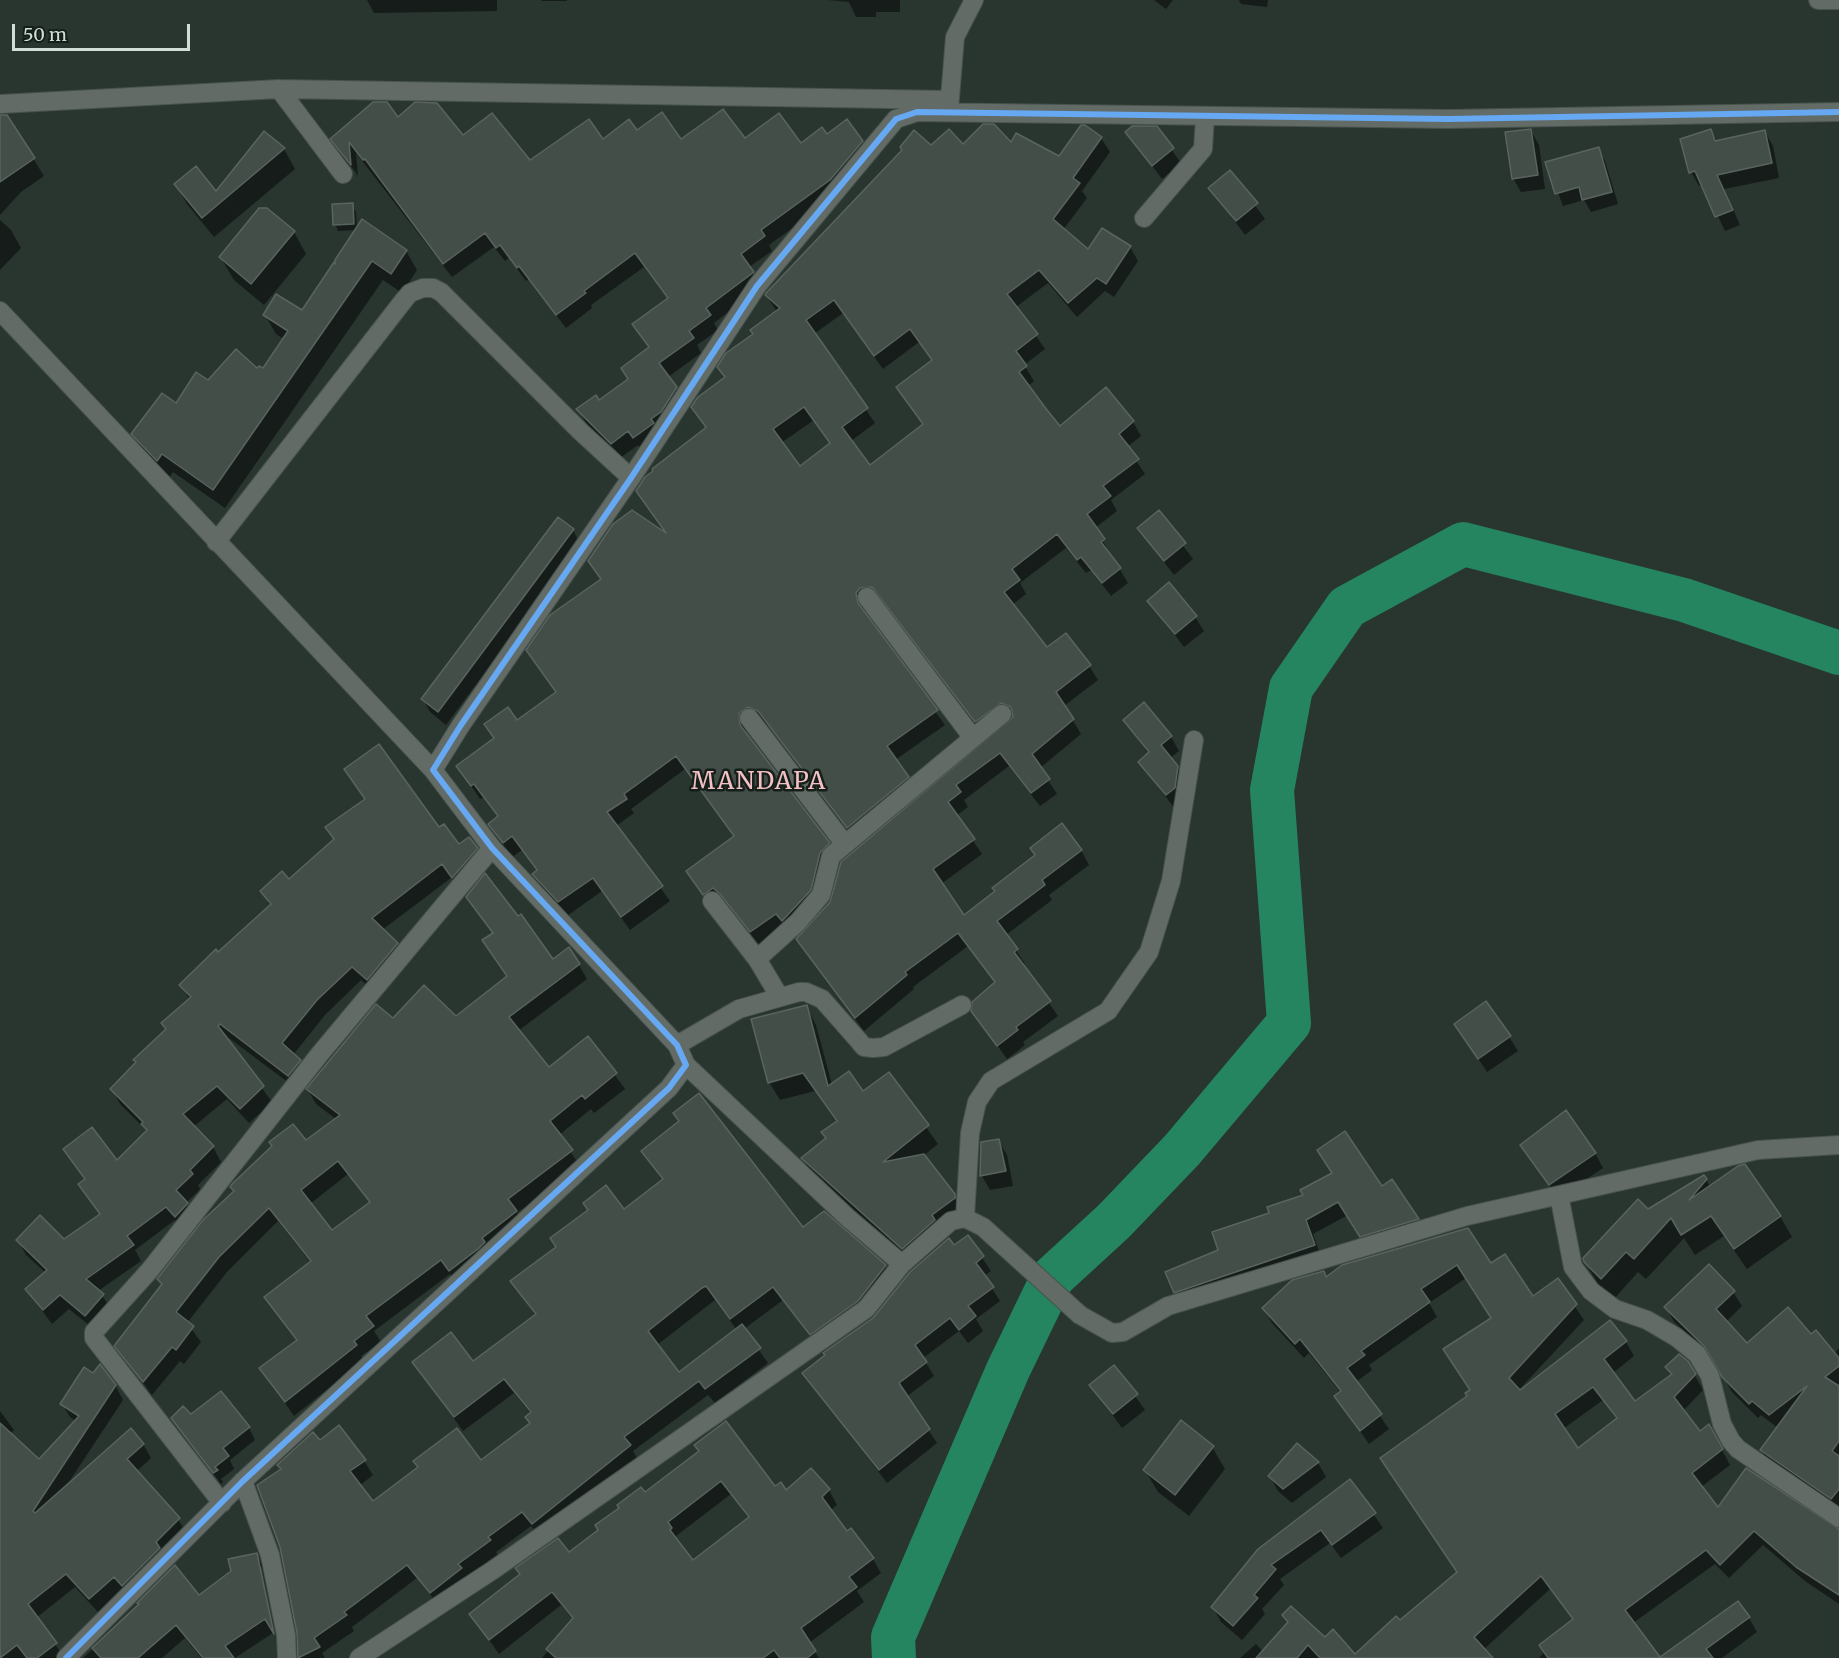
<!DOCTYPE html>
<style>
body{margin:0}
#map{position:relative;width:1839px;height:1658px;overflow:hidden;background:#29352f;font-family:Merriweather,serif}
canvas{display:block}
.scale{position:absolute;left:12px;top:24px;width:178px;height:27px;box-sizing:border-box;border:3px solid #d1ddd7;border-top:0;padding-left:8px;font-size:18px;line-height:21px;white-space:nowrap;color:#d1ddd7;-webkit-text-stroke:4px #151f1a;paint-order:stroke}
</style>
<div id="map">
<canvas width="1839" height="1658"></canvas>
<div class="scale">50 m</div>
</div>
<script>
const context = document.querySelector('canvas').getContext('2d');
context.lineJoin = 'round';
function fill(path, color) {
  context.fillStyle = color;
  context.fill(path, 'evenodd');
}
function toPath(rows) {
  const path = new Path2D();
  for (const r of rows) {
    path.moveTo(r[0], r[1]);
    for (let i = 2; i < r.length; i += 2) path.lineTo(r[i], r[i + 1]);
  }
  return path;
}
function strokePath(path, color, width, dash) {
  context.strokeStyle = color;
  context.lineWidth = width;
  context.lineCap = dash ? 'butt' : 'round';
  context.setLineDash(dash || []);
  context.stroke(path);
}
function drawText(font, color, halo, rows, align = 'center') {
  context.font = font + ' Merriweather,serif';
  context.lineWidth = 5;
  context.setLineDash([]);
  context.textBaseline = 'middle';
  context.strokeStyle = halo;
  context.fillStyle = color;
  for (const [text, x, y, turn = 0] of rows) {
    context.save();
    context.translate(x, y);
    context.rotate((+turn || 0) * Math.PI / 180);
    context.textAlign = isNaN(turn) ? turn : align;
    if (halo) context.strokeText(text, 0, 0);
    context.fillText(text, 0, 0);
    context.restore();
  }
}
fill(toPath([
 [497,0,497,11,374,13,367,0],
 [541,0,567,0,567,1,542,1],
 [828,0,900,0,900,12,876,12,876,17,856,17,849,2],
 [1154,0,1173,0,1166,9],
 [1239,0,1268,0,1267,7,1241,4],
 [398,119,463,137,529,162,637,132,681,141,744,140,801,145,826,136,862,142,870,156,838,195,769,245,772,251,749,267,761,287,714,323,718,330,697,345,701,353,668,377,684,403,642,451,638,445,620,458,586,423,578,409,599,402,629,380,650,349,634,325,669,300,644,267,591,305,592,308,566,328,529,279,526,281,509,258,505,261,494,247,452,277,356,153,358,176,332,139],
 [9,120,44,176,21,192,0,215,0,126],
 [1085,127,1101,138,1110,152,1082,191,1087,198,1063,230,1089,251,1130,247,1138,261,1114,297,1105,291,1077,317,1048,283,1016,307,1045,349,1024,365,1034,381,1028,386,1060,428,1133,422,1141,436,1127,447,1145,474,1111,500,1117,511,1095,528,1128,583,1111,596,1091,570,1086,573,1066,548,1020,583,1026,594,1012,605,1047,649,1089,666,1098,680,1064,706,1081,734,1040,768,1057,794,1040,806,1009,766,964,800,968,807,956,816,982,854,941,884,963,917,1081,850,1089,865,1049,895,1052,900,1006,935,1025,964,1023,966,1058,1016,1023,1042,1025,1045,1007,1059,973,1011,996,983,968,946,913,987,914,989,864,1031,797,940,1014,718,1009,716,984,735,880,600,864,607,865,615,945,725,895,760,916,792,856,841,768,725,757,720,746,728,747,736,837,858,818,904,759,945,730,908,722,902,712,908,688,871,734,837,685,769,631,809,634,813,616,826,670,901,630,930,602,891,567,916,542,888,534,874,537,872,522,850,512,857,498,838,490,824,498,817,484,797,480,799,458,766,557,693,528,650,602,580,590,561,667,535,638,491,706,428,693,407,726,378,719,367,777,312,766,295,788,269,903,150,1011,144,1060,158],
 [843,313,883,369,919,342,933,361,898,387,923,425,870,467,851,441,875,423,814,334],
 [814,420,831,444,799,468,781,443],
 [1156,128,1181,163,1162,179,1127,132],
 [1531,131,1539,145,1545,189,1521,192,1513,178],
 [1711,131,1717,142,1765,132,1773,146,1779,178,1724,189,1740,225,1725,231,1703,185,1699,186,1691,172],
 [264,133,284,149,295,169,214,237,187,204,176,185,216,193],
 [1598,149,1605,161,1618,204,1591,212,1584,200,1563,206,1547,163],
 [1230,172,1265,219,1245,235,1210,188],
 [352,205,356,212,357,230,338,231,335,224],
 [0,220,11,230,21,248,0,270],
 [294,232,306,254,264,305,234,280,221,258],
 [406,251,417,270,402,293,383,280,225,508,173,472,168,479,144,454,133,434,208,382,263,370,284,339,276,334,265,315,302,312,334,264],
 [1158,512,1193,559,1174,575,1138,528],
 [573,530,580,544,446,725,430,712,423,699],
 [1149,601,1195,617,1204,631,1184,647],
 [1125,720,1171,737,1179,751,1170,758,1186,782,1175,809,1140,762,1149,755],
 [346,769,439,829,459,846,476,848,485,863,461,891,451,878,382,930,397,944,405,959,376,994,361,980,325,1015,293,1055,308,1076,297,1089,229,1038,227,1040,272,1102,249,1123,227,1099,193,1127,213,1147,221,1162,198,1185,200,1189,186,1203,195,1219,184,1230,175,1220,135,1250,141,1261,98,1291,112,1309,94,1329,69,1309,52,1324,27,1290,46,1273,26,1255,18,1240,64,1241,101,1215,80,1184,85,1180,65,1149,117,1162,148,1132,120,1104,112,1089,167,1030,190,1000,181,985,270,906,262,891,289,882,334,840,327,827,366,800],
 [468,897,552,961,579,965,587,979,518,1031,549,1069,588,1038,625,1089,594,1113,591,1109,559,1135,580,1166,517,1213,524,1226,459,1285,450,1274,374,1331,381,1342,361,1356,364,1360,294,1416,261,1368,297,1341,266,1297,311,1263,278,1221,227,1272,187,1323,201,1342,184,1364,180,1361,152,1395,116,1346,162,1286,158,1280,306,1142,336,1119,316,1104,308,1090,393,1020,456,1018,508,977,493,955,494,934],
 [348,1174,370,1203,332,1232,310,1204],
 [806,1007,816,1025,832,1085,863,1093,888,1074,938,1144,923,1156,965,1213,913,1266,813,1176,803,1159,828,1139,837,1123,815,1091,780,1100,769,1082],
 [1456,1024,1509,1037,1518,1051,1487,1072],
 [675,1114,803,1229,824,1213,885,1266,894,1281,819,1349,783,1300,744,1329,768,1363,715,1403,708,1395,633,1451,638,1460,541,1538,531,1526,496,1552,498,1556,440,1607,417,1578,352,1627,354,1631,322,1653,325,1658,299,1658,299,1633,319,1442,364,1461,373,1475,359,1486,372,1503,481,1462,531,1424,531,1414,514,1393,463,1431,414,1363,472,1363,536,1316,512,1282,624,1211,663,1181,643,1151,680,1122],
 [715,1300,737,1330,678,1374,657,1345],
 [998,1140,1007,1155,1013,1186,990,1190,982,1176,982,1144],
 [1522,1145,1595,1153,1603,1168,1558,1198],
 [1706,1179,1710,1187,1780,1216,1792,1237,1747,1269,1724,1236,1695,1255,1684,1238,1646,1279,1638,1272,1614,1299,1598,1284,1585,1262,1648,1210],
 [1391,1181,1426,1233,1369,1250,1348,1215,1313,1234,1322,1260,1183,1306,1175,1292,1220,1251,1214,1233,1382,1188],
 [1467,1229,1491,1265,1532,1298,1557,1280,1584,1320,1515,1394,1626,1342,1634,1356,1613,1373,1635,1403,1672,1375,1667,1367,1687,1362,1703,1390,1683,1411,1699,1433,1709,1426,1730,1465,1701,1487,1718,1510,1839,1529,1839,1604,1805,1581,1763,1545,1729,1578,1715,1564,1633,1623,1659,1658,1539,1658,1573,1620,1550,1589,1483,1650,1491,1658,1240,1658,1256,1644,1263,1652,1288,1623,1284,1615,1355,1656,1400,1623,1458,1573,1382,1459,1469,1396,1492,1319,1466,1278,1429,1303,1437,1317,1369,1365,1372,1370,1356,1382,1389,1429,1369,1444,1336,1396,1341,1393,1309,1353,1304,1358,1272,1323,1264,1309,1326,1278],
 [1603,1400,1617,1420,1577,1450,1563,1429],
 [968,1237,991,1271,984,1276,1000,1301,976,1319,983,1331,968,1343,959,1331,923,1358,934,1376,906,1397,937,1443,887,1483,804,1373,876,1317],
 [1733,1292,1742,1306,1726,1322,1747,1345,1811,1336,1834,1354,1839,1348,1839,1512,1770,1465,1761,1450,1778,1428,1761,1415,1758,1418,1732,1392,1714,1360,1674,1322,1666,1307],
 [1114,1367,1145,1410,1122,1428,1091,1385],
 [115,1385,123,1400,67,1485,143,1444,151,1458,136,1472,178,1519,186,1533,98,1612,75,1587,36,1618,65,1658,0,1658,0,1411,14,1430,10,1434,39,1461,76,1421,70,1417,62,1404],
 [191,1416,249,1428,255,1440,230,1460,234,1469,221,1479,223,1482,221,1484,173,1419],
 [1297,1445,1318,1463,1326,1477,1292,1503,1278,1491,1270,1476],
 [1212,1447,1225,1469,1189,1516,1158,1492,1145,1470],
 [700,1452,774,1488,786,1492,829,1490,837,1505,830,1511,847,1533,873,1559,881,1573,857,1591,864,1602,809,1643,819,1658,542,1658,574,1621,561,1605,499,1654,471,1614,569,1554],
 [731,1494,749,1519,693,1562,676,1536],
 [1350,1481,1383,1528,1341,1558,1330,1543,1280,1579,1284,1585,1262,1609,1265,1614,1242,1640,1221,1622,1213,1607],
 [256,1554,264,1568,280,1641,276,1635,262,1567,259,1567,273,1633,235,1658,201,1658,185,1638,162,1658,83,1658,141,1605,198,1597],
 [1749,1618,1757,1632,1722,1658,1662,1658]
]), '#0007');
strokePath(toPath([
 [894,1658,893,1637,1008,1370,1053,1277,1114,1221,1182,1150,1289,1023,1272,790,1291,688,1347,607,1463,544,1684,600,1839,653]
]), '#248560', 44);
const building = toPath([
 [373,102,387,102,398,117,415,102,437,103,463,135,492,113,530,160,589,119,603,139,629,119,637,130,662,112,681,139,723,109,745,138,779,113,801,143,822,127,827,134,847,119,863,141,830,180,761,230,765,236,741,254,754,272,706,308,711,315,689,331,694,338,659,363,677,387,661,412,651,419,654,423,633,438,628,431,611,444,576,409,596,395,599,400,628,379,621,368,649,347,632,324,668,298,635,253,584,291,586,293,556,315,519,266,517,268,500,245,496,248,485,233,443,264,365,159,363,160,349,142,351,165,330,139,373,102],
 [0,115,7,115,35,158,0,182,0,115],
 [983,124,994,124,1011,142,1016,133,1059,156,1081,125,1085,125,1102,137,1073,178,1080,183,1053,219,1088,249,1102,228,1131,246,1106,284,1097,278,1068,303,1039,270,1007,294,1038,334,1016,351,1027,366,1019,372,1047,410,1060,426,1106,387,1134,421,1119,434,1139,459,1103,486,1111,496,1087,514,1105,539,1101,542,1121,568,1102,583,1081,557,1077,560,1057,534,1012,569,1020,580,1004,592,1047,647,1066,633,1091,665,1056,692,1074,719,1032,754,1050,779,1031,793,1000,753,956,785,961,792,948,802,975,839,933,869,964,915,995,891,992,888,1035,855,1030,848,1062,823,1082,850,1042,880,1045,885,997,921,1018,949,1014,952,1051,1001,1016,1027,1018,1030,997,1046,971,1011,972,1002,995,982,958,933,905,972,907,975,855,1018,796,939,830,902,841,862,1013,717,1011,707,1001,703,975,722,872,587,860,588,856,593,858,603,938,710,887,746,909,777,847,828,758,711,748,707,739,713,740,725,830,843,820,853,811,890,782,921,776,914,750,932,720,894,713,888,703,895,686,871,734,836,676,756,624,794,627,799,607,812,663,886,621,917,593,878,558,902,532,874,537,870,512,836,503,843,488,824,498,816,474,784,471,786,456,766,494,738,484,724,508,707,517,720,556,692,526,650,550,615,601,579,588,561,613,524,632,510,666,533,636,491,645,477,653,471,652,469,704,429,706,427,691,407,698,397,725,377,717,367,726,353,753,334,750,330,780,308,765,295,766,293,902,150,900,147,914,130,931,145,949,129,963,144,983,124],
 [834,300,874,356,910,329,932,360,896,387,923,424,870,465,842,427,868,408,806,320,834,300],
 [804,407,830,443,800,466,773,429,804,407],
 [1132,126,1157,126,1174,148,1152,166,1125,132,1132,126],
 [1531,129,1538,175,1512,179,1505,132,1531,129],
 [1711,129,1715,141,1765,130,1772,163,1717,175,1733,210,1715,217,1695,171,1689,173,1680,139,1711,129],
 [264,131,285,148,202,218,174,184,196,166,216,191,264,131],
 [1599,147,1612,192,1582,200,1579,187,1555,194,1545,162,1599,147],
 [1230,170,1258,203,1236,221,1208,188,1230,170],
 [353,203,354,224,333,225,332,204,353,203],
 [259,208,267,208,295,231,251,284,219,257,259,208],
 [362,219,407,250,391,274,372,261,213,490,162,454,157,461,131,434,162,393,176,403,196,372,208,380,236,349,257,368,259,366,263,368,288,331,263,315,276,294,302,310,334,262,335,264,335,260,362,219],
 [1159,510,1186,543,1164,561,1137,528,1159,510],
 [558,517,574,529,438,712,421,699,558,517],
 [1169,582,1197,616,1175,634,1147,601,1169,582],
 [1144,702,1172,736,1161,745,1178,766,1175,788,1166,795,1138,762,1149,752,1123,720,1144,702],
 [379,744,439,827,444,824,459,844,469,837,478,848,452,878,442,864,372,918,398,943,367,980,352,967,317,1000,282,1043,301,1060,288,1076,220,1024,218,1026,264,1086,240,1109,217,1086,183,1114,214,1146,190,1170,193,1174,176,1190,188,1203,175,1217,166,1207,127,1236,134,1245,86,1279,104,1294,85,1316,60,1295,43,1310,25,1289,47,1270,16,1240,40,1215,64,1239,100,1214,78,1184,85,1179,63,1149,92,1127,117,1160,147,1130,141,1124,143,1122,110,1089,136,1062,133,1060,166,1029,161,1023,191,997,179,985,216,949,218,952,271,904,260,891,282,871,289,879,334,839,325,827,365,799,344,769,379,744],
 [485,873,518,916,521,914,553,959,569,947,580,964,509,1017,549,1067,588,1036,617,1073,585,1099,582,1095,550,1121,573,1150,508,1199,517,1211,482,1238,485,1242,478,1249,449,1271,441,1260,366,1316,374,1326,354,1341,357,1345,285,1402,259,1368,297,1340,264,1297,311,1261,269,1208,219,1257,176,1312,194,1326,176,1350,172,1347,143,1382,114,1346,162,1284,157,1279,203,1220,234,1191,230,1187,233,1183,272,1146,269,1142,293,1124,306,1140,340,1115,306,1089,376,1004,393,1018,424,985,456,1016,507,976,482,940,493,933,466,897,485,873],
 [338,1161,370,1202,332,1230,301,1190,338,1161],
 [1486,1001,1511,1036,1478,1059,1454,1024,1486,1001],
 [807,1005,828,1086,849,1071,863,1091,889,1072,929,1125,883,1162,924,1154,955,1194,955,1198,932,1215,935,1220,902,1249,801,1158,826,1138,821,1132,837,1121,803,1073,768,1083,751,1019,807,1005],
 [699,1093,803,1227,824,1211,886,1265,858,1301,810,1335,773,1287,730,1319,706,1286,702,1288,648,1331,679,1372,742,1324,761,1348,705,1389,699,1381,624,1437,631,1445,532,1524,522,1512,488,1537,491,1540,458,1564,462,1568,430,1593,407,1565,344,1612,347,1615,314,1638,320,1647,298,1658,297,1633,280,1547,257,1485,281,1469,277,1465,313,1432,320,1440,339,1425,366,1460,350,1471,373,1501,418,1467,413,1461,457,1428,481,1460,530,1423,525,1417,531,1412,504,1379,454,1417,412,1362,451,1332,473,1361,536,1314,510,1281,556,1247,550,1238,588,1210,583,1203,606,1185,624,1209,663,1179,641,1151,679,1121,673,1113,699,1093],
 [1566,1110,1596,1153,1549,1185,1520,1145,1566,1110],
 [1345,1131,1382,1186,1392,1179,1419,1219,1360,1237,1338,1202,1306,1220,1315,1245,1174,1293,1165,1272,1218,1250,1212,1232,1269,1213,1267,1207,1303,1195,1300,1190,1332,1173,1317,1150,1345,1131],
 [999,1139,1006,1171,980,1176,981,1142,999,1139],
 [1745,1164,1781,1216,1734,1249,1711,1216,1681,1235,1671,1218,1634,1259,1626,1252,1601,1279,1584,1262,1583,1258,1638,1199,1648,1209,1704,1175,1707,1179,1689,1200,1738,1166,1745,1164],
 [1468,1228,1491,1263,1505,1254,1533,1296,1558,1278,1577,1304,1509,1378,1520,1390,1610,1320,1627,1341,1604,1359,1635,1401,1672,1374,1665,1367,1679,1354,1688,1361,1696,1374,1674,1397,1700,1431,1709,1424,1723,1449,1692,1473,1718,1507,1746,1468,1839,1529,1839,1595,1796,1567,1754,1531,1720,1565,1706,1550,1625,1610,1660,1657,1738,1601,1750,1617,1706,1649,1713,1658,1548,1658,1539,1645,1573,1619,1541,1576,1474,1637,1493,1658,1320,1658,1308,1645,1297,1658,1256,1658,1288,1622,1282,1615,1291,1606,1325,1637,1333,1629,1355,1654,1396,1616,1400,1620,1457,1572,1380,1458,1467,1396,1465,1393,1470,1390,1443,1349,1491,1318,1457,1265,1421,1289,1430,1302,1361,1351,1365,1355,1347,1368,1382,1414,1360,1431,1334,1396,1341,1391,1300,1339,1295,1344,1262,1308,1292,1280,1324,1271,1326,1277,1342,1265,1468,1228],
 [1593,1387,1617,1418,1578,1448,1555,1414,1593,1387],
 [968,1235,984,1256,976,1263,994,1287,968,1306,976,1316,959,1330,950,1318,915,1345,927,1362,899,1383,930,1429,879,1470,802,1373,825,1355,823,1353,873,1318,910,1272,949,1238,954,1245,968,1235],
 [1709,1264,1735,1291,1716,1309,1747,1343,1788,1307,1811,1334,1816,1330,1839,1358,1839,1366,1825,1377,1839,1386,1839,1441,1832,1451,1839,1456,1839,1489,1831,1499,1760,1450,1807,1386,1769,1415,1752,1401,1749,1404,1722,1377,1704,1346,1664,1307,1709,1264],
 [100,1364,116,1385,33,1511,35,1513,131,1428,144,1444,127,1459,180,1518,156,1542,160,1548,122,1586,114,1577,89,1599,66,1574,28,1604,57,1643,37,1658,27,1658,17,1645,0,1658,0,1423,39,1459,79,1416,60,1404,84,1367,93,1373,100,1364],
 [1114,1365,1138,1394,1113,1414,1089,1385,1114,1365],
 [221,1391,250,1427,223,1448,229,1456,215,1467,218,1470,213,1473,171,1418,183,1406,191,1414,221,1391],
 [1181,1420,1214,1446,1175,1495,1143,1470,1181,1420],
 [726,1421,775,1486,781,1482,786,1490,811,1468,830,1489,822,1497,847,1531,851,1528,874,1558,849,1577,857,1587,801,1628,816,1651,807,1658,780,1658,774,1650,763,1658,556,1658,546,1649,573,1618,552,1592,489,1640,469,1614,520,1574,515,1568,558,1538,569,1552,598,1530,595,1525,619,1508,617,1505,641,1487,645,1492,699,1451,694,1445,726,1421],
 [721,1481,749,1517,693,1560,670,1530,672,1528,668,1522,721,1481],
 [1297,1443,1319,1462,1283,1489,1268,1476,1297,1443],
 [1350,1479,1376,1513,1332,1545,1321,1530,1271,1565,1276,1569,1254,1595,1258,1598,1233,1626,1211,1607,1258,1549,1350,1479],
 [257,1553,274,1634,265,1619,225,1646,234,1658,203,1658,176,1625,138,1658,101,1658,92,1648,139,1604,137,1603,175,1565,199,1595,231,1571,228,1559,257,1553]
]);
fill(building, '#444e49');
strokePath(building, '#5a645f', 1.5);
const minor = toPath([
 [1818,0,1839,0],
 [279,89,343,174],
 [0,104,279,89,949,100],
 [949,110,955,37,974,0],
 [1144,218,1203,149,1205,117],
 [0,311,433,770],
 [216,542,404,300,410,293,423,288,433,288,441,292,581,432,631,478],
 [867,597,973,738],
 [749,718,844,843],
 [712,901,757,959],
 [779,996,757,959,798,922,821,895,831,856,1002,714],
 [677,1045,739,1009,799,992,806,992,822,999,859,1041,864,1047,873,1048,884,1047,962,1005],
 [686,1065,847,1217,902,1264,951,1221,965,1218,983,1227,1080,1315,1112,1333,1123,1332,1168,1306,1467,1216,1758,1150,1839,1145],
 [1559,1195,1573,1267,1591,1291,1615,1309,1647,1320,1676,1337,1697,1354,1710,1376,1722,1424,1731,1441,1738,1449,1839,1518],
 [965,1218,970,1133,977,1102,991,1081,1108,1011,1149,952,1171,881,1194,740],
 [243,1481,270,1555,286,1635,287,1658],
 [222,1503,94,1338,94,1332,150,1270,319,1055,492,848],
 [66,1658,243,1481,669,1088,686,1065,677,1045,492,848,433,770,461,725,631,478,757,286,896,119,917,112,1448,119,1839,112],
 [359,1658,493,1570,866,1309,902,1264]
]);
strokePath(minor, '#48524d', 20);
strokePath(minor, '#626b66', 18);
strokePath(toPath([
 [66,1658,243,1481,669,1088,686,1065,677,1045,492,848,433,770,461,725,631,478,757,286,896,119,917,112,1448,119,1839,112]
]), '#66a8f1', 6);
context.letterSpacing = '1.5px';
drawText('24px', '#f4c0c4', '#151f1a', [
 ["MANDAPA",759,782]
]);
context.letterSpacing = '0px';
</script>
